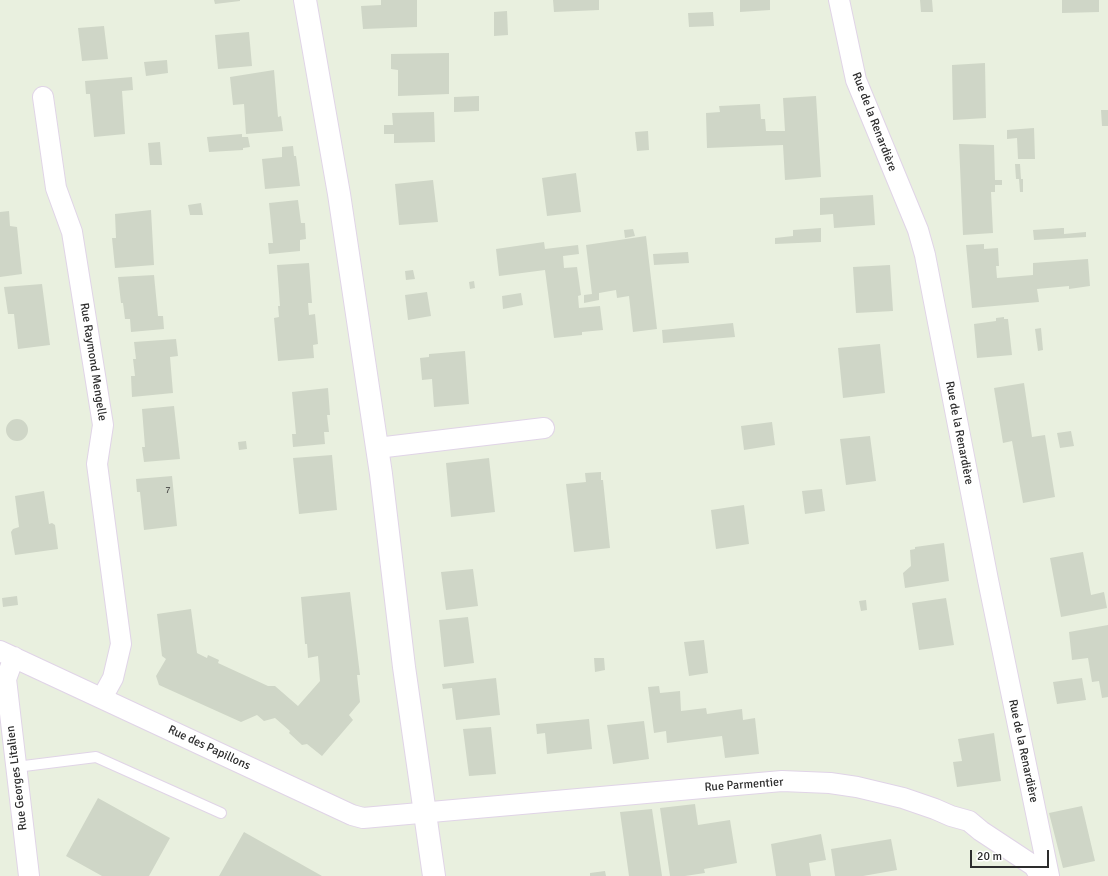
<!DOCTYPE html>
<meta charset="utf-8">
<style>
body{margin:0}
#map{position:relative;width:1108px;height:876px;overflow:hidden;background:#e9f0df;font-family:Signika,sans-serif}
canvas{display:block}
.scale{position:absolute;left:970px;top:850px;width:79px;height:18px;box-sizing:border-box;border:2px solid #2d2d2d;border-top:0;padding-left:5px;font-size:12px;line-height:14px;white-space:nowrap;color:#2d2d2d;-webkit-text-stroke:3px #fff;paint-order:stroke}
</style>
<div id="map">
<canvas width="1108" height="876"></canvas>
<div class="scale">20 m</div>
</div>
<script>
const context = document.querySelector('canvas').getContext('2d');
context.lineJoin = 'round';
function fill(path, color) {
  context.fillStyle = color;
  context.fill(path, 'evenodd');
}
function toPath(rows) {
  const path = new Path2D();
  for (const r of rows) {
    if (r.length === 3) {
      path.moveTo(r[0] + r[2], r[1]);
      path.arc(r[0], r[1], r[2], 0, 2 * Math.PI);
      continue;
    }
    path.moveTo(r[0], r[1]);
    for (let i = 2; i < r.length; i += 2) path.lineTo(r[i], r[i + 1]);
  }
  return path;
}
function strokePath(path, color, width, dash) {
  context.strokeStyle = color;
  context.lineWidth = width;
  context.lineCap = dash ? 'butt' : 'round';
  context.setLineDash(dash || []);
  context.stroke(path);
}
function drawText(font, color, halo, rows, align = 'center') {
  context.font = font + ' Signika,sans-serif';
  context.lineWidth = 3.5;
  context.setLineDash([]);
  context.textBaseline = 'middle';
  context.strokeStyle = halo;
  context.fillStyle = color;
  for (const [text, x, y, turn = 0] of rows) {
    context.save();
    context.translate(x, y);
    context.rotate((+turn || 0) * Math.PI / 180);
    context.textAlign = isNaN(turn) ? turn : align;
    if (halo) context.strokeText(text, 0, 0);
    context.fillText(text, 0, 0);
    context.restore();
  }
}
fill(toPath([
 [214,0,240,0,240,1,215,4],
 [381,0,417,0,417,27,363,29,361,6,381,5],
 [553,0,599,0,599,10,554,12],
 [740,0,770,0,770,10,740,12],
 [920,0,932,0,933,12,921,12],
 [1062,0,1099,0,1099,12,1062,13],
 [507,11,508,35,494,36,494,12],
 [713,12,714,26,689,27,688,13],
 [104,26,108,59,82,61,78,28],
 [249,32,252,66,218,69,215,35],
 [449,53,449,94,398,96,398,70,391,69,391,54],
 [167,60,168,73,146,76,144,62],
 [985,63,986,118,953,120,952,65],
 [274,70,278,117,281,116,283,131,246,134,244,104,233,105,230,77],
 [132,77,133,90,122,91,125,134,94,137,90,94,86,94,85,81],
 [479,96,479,111,454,112,454,97],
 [816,96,821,177,785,180,783,145,707,148,706,113,720,112,719,106,760,104,761,119,765,119,766,131,785,131,783,98],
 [1101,110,1108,110,1108,126,1102,126],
 [434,112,435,142,394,143,394,134,384,134,384,125,393,125,392,113],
 [1034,128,1035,159,1018,159,1017,138,1007,139,1007,130],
 [648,131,649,150,637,151,635,132],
 [242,134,242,137,248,137,250,147,243,148,243,150,209,152,207,137],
 [160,142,162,165,150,165,148,143],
 [959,144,994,145,995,180,1002,180,1002,185,995,185,995,192,991,192,993,233,963,235],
 [293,146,294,156,296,156,300,186,265,189,262,159,282,157,282,147],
 [1015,164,1020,164,1021,179,1023,179,1023,192,1020,192,1019,179,1016,179],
 [576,173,581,212,547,216,542,178],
 [433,180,438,222,399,225,395,184],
 [873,195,875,225,834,228,833,214,820,215,820,198],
 [298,200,301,223,305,223,306,239,300,240,300,251,269,254,268,243,273,243,269,203],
 [201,203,203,215,190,215,188,205],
 [151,210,154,265,115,268,112,238,116,238,115,214],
 [9,211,10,226,17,227,22,274,0,277,0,212],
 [821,228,821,242,775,244,775,238,793,236,793,230],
 [1062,228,1064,228,1064,234,1086,232,1086,237,1034,240,1033,230],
 [633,229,635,236,625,238,624,230],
 [646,236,657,329,633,332,629,296,617,298,616,290,599,293,599,300,584,303,584,295,592,294,586,245],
 [544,242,545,249,578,245,579,254,563,256,564,268,577,267,581,295,578,296,579,308,600,306,603,330,582,332,582,335,554,338,545,270,499,276,496,249],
 [984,244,984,249,998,248,999,266,996,266,997,278,1033,275,1033,263,1088,259,1090,286,1069,289,1069,286,1037,289,1039,302,972,308,966,245],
 [688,252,689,263,654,265,653,254],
 [309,263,312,303,308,303,309,315,315,314,318,344,313,345,314,358,278,361,274,318,279,317,278,306,280,306,277,265],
 [890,265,893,311,856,313,853,267],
 [413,270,415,279,406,280,405,271],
 [154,275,158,316,163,316,164,329,131,332,130,319,125,319,123,303,121,303,118,277],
 [474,281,475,288,470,289,469,282],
 [42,284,50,345,18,349,14,314,8,314,4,287],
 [427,292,431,316,408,320,405,295],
 [521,293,523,305,503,309,502,296],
 [1004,317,1004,319,1008,319,1012,355,977,358,974,324,996,321,996,318],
 [733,323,735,337,663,343,662,330],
 [1041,328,1043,350,1038,351,1035,329],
 [176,339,178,356,170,357,173,393,132,397,131,376,135,376,133,359,136,359,134,342],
 [880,344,885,393,843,398,838,348],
 [465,351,469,404,434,407,432,379,422,380,420,358,429,357,429,354],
 [1024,383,1032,437,1045,435,1055,497,1023,503,1012,441,1003,443,994,388],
 [328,388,330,415,327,415,329,432,324,432,325,444,293,447,292,434,296,434,292,392],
 [174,406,180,459,144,462,142,447,145,447,142,409],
 [17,430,11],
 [772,422,775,445,744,450,741,426],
 [1071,431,1074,446,1060,448,1057,433],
 [870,436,876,481,846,485,840,439],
 [246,441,247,449,239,450,238,442],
 [332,455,337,510,299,514,293,458],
 [489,458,495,512,451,517,446,463],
 [601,472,601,480,603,480,610,548,574,552,566,484,586,482,585,473],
 [172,476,177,526,144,530,140,492,137,492,136,479],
 [822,489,825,511,805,514,802,491],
 [44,491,49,524,52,523,55,525,58,549,15,555,11,532,13,529,19,527,15,496],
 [744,505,749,544,716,549,711,510],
 [944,543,949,581,905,588,903,573,911,566,910,550,915,549,915,547],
 [1083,552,1091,595,1104,592,1107,608,1061,617,1050,558],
 [473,569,478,606,446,610,441,572],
 [350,592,360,675,357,675,360,702,349,715,353,720,322,756,307,744,302,745,289,733,290,731,275,718,264,721,257,715,241,722,159,685,156,676,166,659,162,656,157,614,191,609,197,653,207,658,208,655,219,660,218,663,268,686,275,686,298,706,320,681,318,656,308,658,307,644,305,644,301,597],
 [17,596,18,605,3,607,2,598],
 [946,598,954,645,919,650,912,603],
 [866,600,867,610,861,611,859,601],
 [468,617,474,663,444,667,439,620],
 [1108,625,1108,697,1102,698,1099,681,1092,682,1088,658,1072,660,1069,632],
 [704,640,708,673,689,676,684,642],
 [594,658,604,658,605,670,595,672],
 [496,678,500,715,456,720,452,688,443,689,442,684],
 [1082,678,1086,700,1057,704,1053,682],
 [659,686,660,693,680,691,681,711,706,708,707,714,742,709,743,720,755,718,759,754,725,758,722,736,667,743,666,731,654,733,648,687],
 [589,719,592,749,547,754,545,733,537,734,536,724],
 [644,721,649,759,613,764,607,725],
 [491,727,496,774,469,776,463,729],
 [994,733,1001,781,957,787,953,762,962,761,958,739],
 [98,798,170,838,149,876,102,876,66,856],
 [695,804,698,825,730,820,737,863,704,869,705,873,685,876,670,876,660,808],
 [1082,806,1095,861,1063,868,1049,813],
 [652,809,662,876,629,876,620,812],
 [244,832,322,876,219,876],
 [821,834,826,860,809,863,811,876,776,876,771,844],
 [891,839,897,870,863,876,835,876,831,849],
 [605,871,606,876,590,876,590,873]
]), '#cfd6c7');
const service = toPath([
 [16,767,96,757,221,813]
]);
const minor = toPath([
 [839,0,856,80,918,230,925,255,988,580,1049,876],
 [43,97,56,188,72,232,103,425,97,464,121,644,113,678,102,698],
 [377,448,544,428],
 [0,651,352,815,363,818,782,781,830,783,857,787,903,798,935,809,951,816,969,821,981,831,1034,866,1040,876],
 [14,657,6,679,29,876]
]);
const tertiary = toPath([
 [305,0,339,194,381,474,404,667,434,876]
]);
strokePath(service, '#e0d4e7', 12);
strokePath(minor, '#e0d4e7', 22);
strokePath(tertiary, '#e0d4e7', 24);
strokePath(service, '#fff', 10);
strokePath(minor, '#fff', 20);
strokePath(tertiary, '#fff', 22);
drawText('10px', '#565754', null, [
 ["7",168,490]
]);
drawText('12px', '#2d2d2d', '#fff', [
 ["Rue de la Renardière",874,122,69],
 ["Rue Raymond Mengelle",93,362,81],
 ["Rue de la Renardière",959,433,79],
 ["Rue des Papillons",209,748,25],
 ["Rue de la Renardière",1023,751,78],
 ["Rue Georges Litalien",17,778,-97],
 ["Rue Parmentier",744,785,-4]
]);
</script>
